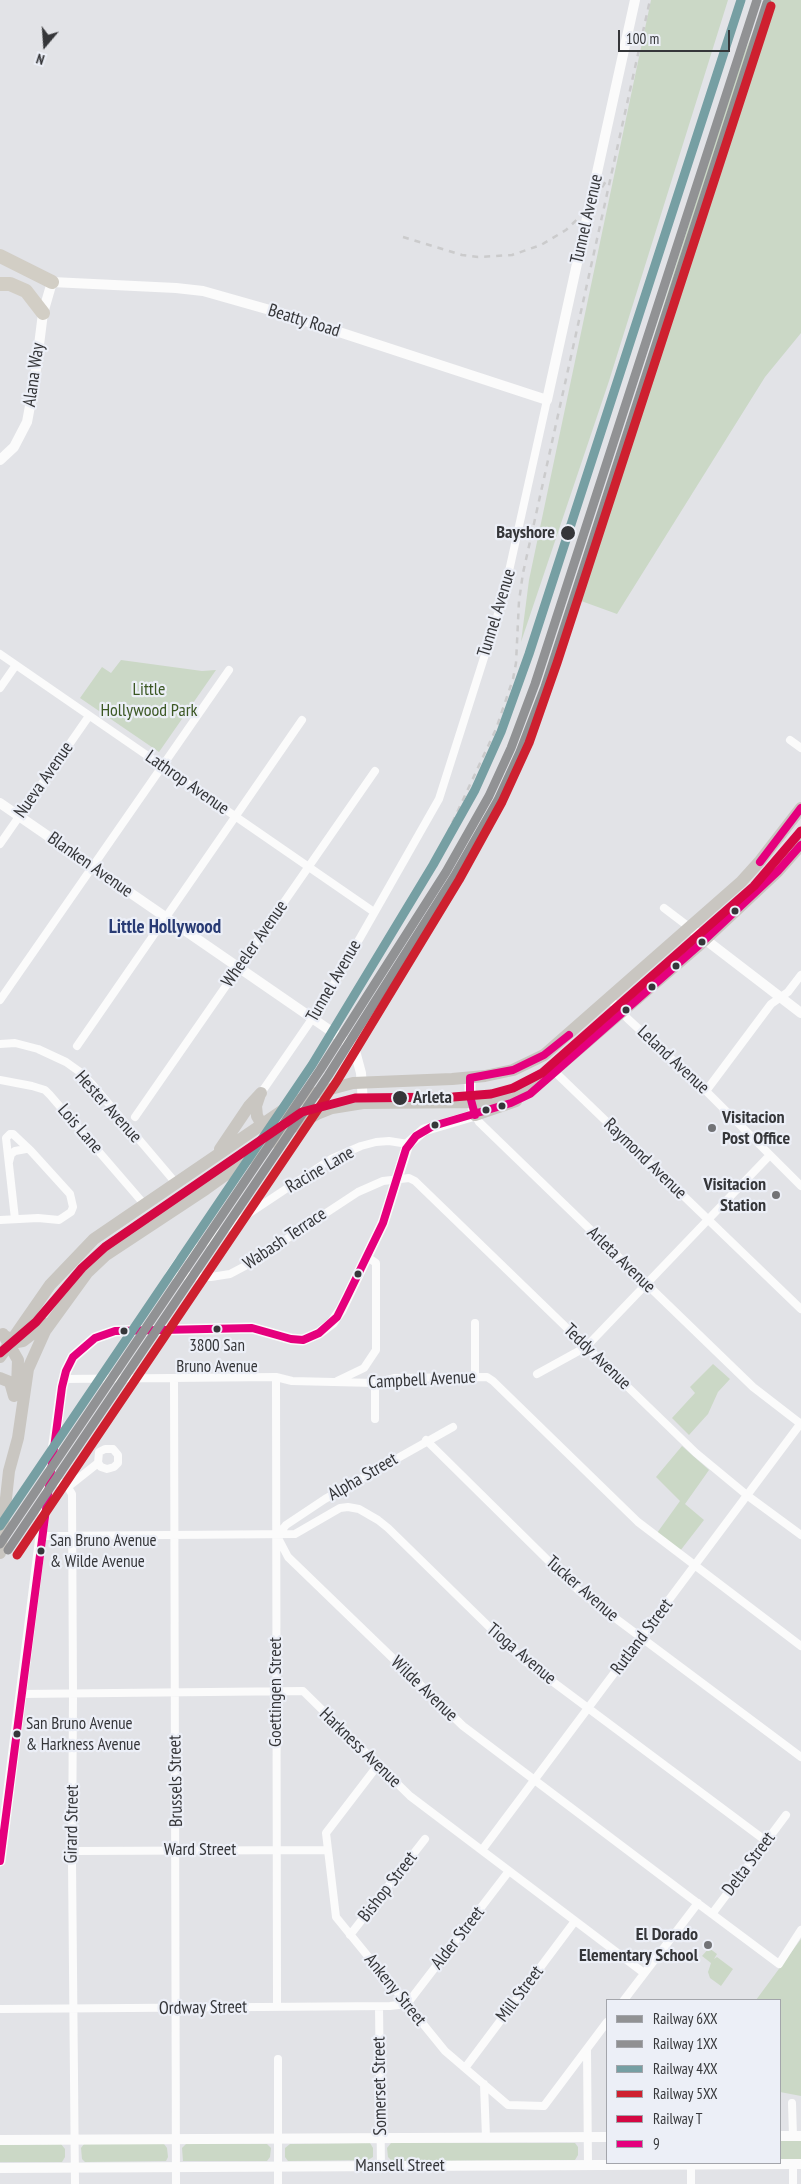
<!DOCTYPE html>
<style>
body{margin:0}
#map{position:relative;width:801px;height:2184px;overflow:hidden;background:#e2e3e7;font-family:"PT Sans Narrow",sans-serif}
canvas{display:block}
.legend{position:absolute;left:606px;top:1999px;width:175px;height:165px;box-sizing:border-box;background:#eceff7;border:1px solid #a3a5ab;margin:0;padding:6px 9px;list-style:none;font-size:15px;color:#353639}
.legend li{display:flex;align-items:center;gap:10px;height:25px}
.legend b{width:25px;border:1px solid #a3a5ab}
.north{position:absolute;left:20px;top:20px;width:50px;height:50px;-webkit-text-stroke:4px #eceff7;paint-order:stroke;rotate:198deg;font-size:14px;font-weight:700;line-height:20px;text-align:center;color:#353639}
.north::after{content:'';display:block;margin:auto;width:18px;height:22px;background:#353639;clip-path:polygon(50% 0,100% 100%,50% 72%,0 100%)}
.scale{position:absolute;left:618px;top:30px;width:112px;height:22px;box-sizing:border-box;border:2px solid #353639;border-top:0;padding-left:6px;font-size:15px;line-height:18px;white-space:nowrap;color:#353639;-webkit-text-stroke:4px #eceff7;paint-order:stroke}
</style>
<div id="map">
<canvas width="801" height="2184"></canvas>
<ul class="legend">
<li><b style="height:6px;background:#919294"></b>Railway 6XX</li>
<li><b style="height:6px;background:#909092"></b>Railway 1XX</li>
<li><b style="height:6px;background:#769fa3"></b>Railway 4XX</li>
<li><b style="height:6px;background:#ce202f"></b>Railway 5XX</li>
<li><b style="height:6px;background:#d40843"></b>Railway T</li>
<li><b style="height:6px;background:#e5007d"></b>9</li>
</ul>
<div class="north">N</div>
<div class="scale">100 m</div>
</div>
<script>
const context = document.querySelector('canvas').getContext('2d');
context.lineJoin = 'round';
function fill(path, color) {
  context.fillStyle = color;
  context.fill(path, 'evenodd');
}
function toPath(rows) {
  const path = new Path2D();
  for (const r of rows) {
    path.moveTo(r[0], r[1]);
    for (let i = 2; i < r.length; i += 2) path.lineTo(r[i], r[i + 1]);
  }
  return path;
}
function strokePath(path, color, width, dash) {
  context.strokeStyle = color;
  context.lineWidth = width;
  context.lineCap = dash ? 'butt' : 'round';
  context.setLineDash(dash || []);
  context.stroke(path);
}
function drawText(font, color, halo, rows, align = 'center') {
  context.font = font + ' "PT Sans Narrow",sans-serif';
  context.lineWidth = 4.5;
  context.setLineDash([]);
  context.textBaseline = 'middle';
  context.strokeStyle = halo;
  context.fillStyle = color;
  for (const [text, x, y, turn = 0] of rows) {
    context.save();
    context.translate(x, y);
    context.rotate((+turn || 0) * Math.PI / 180);
    context.textAlign = isNaN(turn) ? turn : align;
    if (halo) context.strokeText(text, 0, 0);
    context.fillText(text, 0, 0);
    context.restore();
  }
}
fill(toPath([
 [651,0,728,0,609,381,521,642,529,580],
 [766,0,801,0,801,333,765,377,617,614,573,598,629,428,637,391,735,76],
 [121,660,202,671,216,670,159,752,80,698,102,667,111,673],
 [713,1364,730,1379,718,1392,708,1414,689,1435,672,1418,695,1393,690,1387],
 [682,1446,709,1470,685,1504,704,1520,680,1551,657,1533,680,1501,656,1477],
 [801,1939,801,2096,780,2092,780,2000,756,2000],
 [709,1948,717,1954,714,1959,717,1957,733,1969,721,1986,710,1978,708,1972,711,1963,702,1956],
 [780,2141,801,2141,801,2159,780,2159],
 [370,2143,373,2148,373,2157,368,2160,288,2161,285,2157,285,2148,290,2144],
 [391,2143,575,2143,578,2147,578,2155,575,2160,392,2161,388,2157,387,2148],
 [61,2144,65,2149,65,2157,62,2162,0,2162,0,2145],
 [84,2144,164,2144,167,2148,168,2157,166,2161,85,2162,82,2159,81,2148],
 [186,2144,267,2144,271,2148,270,2157,267,2161,183,2161,182,2148]
]), '#cbd8c6');
strokePath(toPath([
 [0,654,374,912],
 [0,688,16,665],
 [790,740,801,748],
 [0,844,89,716],
 [664,908,689,927],
 [608,997,628,1019,706,1091,801,1186],
 [0,1000,229,670],
 [0,1044,15,1043,38,1049,66,1062,80,1072,92,1084,175,1182],
 [77,1046,302,720],
 [555,1072,801,1309],
 [0,1080,32,1086,45,1090,50,1095,144,1204],
 [706,1091,771,1004,788,992,801,975],
 [261,1093,323,1003,439,799,503,598,547,400],
 [475,1115,479,1122,753,1387,801,1424],
 [135,1117,375,771],
 [408,1144,389,1141,376,1142,361,1146,331,1159,179,1260,169,1275,211,1277,230,1274,247,1265,358,1192,383,1181,409,1178,415,1181,696,1453,748,1496,801,1535],
 [9,1162,11,1154,15,1151,26,1149],
 [0,1220,38,1218,59,1220,71,1212,73,1207,70,1194,31,1151,13,1134,10,1134,6,1138,15,1219],
 [537,1374,586,1347,769,1156],
 [276,1377,277,2007],
 [475,1377,475,1323],
 [174,1378,176,2184],
 [64,1379,276,1377,292,1381,375,1383,394,1378,487,1377,493,1381,638,1522,801,1646],
 [337,1381,364,1368,376,1350,376,1263,366,1256],
 [375,1383,375,1419],
 [426,1440,579,1591,801,1757],
 [49,1481,66,1484,72,1494,73,1694,72,1862,75,2184],
 [69,1486,98,1463,99,1452,105,1449,113,1449,118,1455,118,1463,114,1467,107,1469,101,1467,98,1463],
 [41,1536,295,1534,340,1508,348,1507,359,1509,378,1520,388,1528,521,1658,766,1841],
 [277,1536,288,1557,463,1726,692,1899,779,1964,801,1930],
 [277,1536,286,1525,325,1499,453,1427],
 [21,1694,303,1691,410,1796,644,1973],
 [378,1765,326,1833,336,1917,445,2051,508,2105,544,2106,607,2022],
 [482,1850,801,1423],
 [73,1851,327,1850],
 [712,1914,786,1815],
 [350,1935,425,1839],
 [624,2000,698,1903],
 [379,2007,381,2166],
 [0,2009,390,2006,407,2004,509,1871],
 [587,2050,588,2165],
 [278,2059,278,2184],
 [465,2068,575,1921],
 [484,2084,486,2137],
 [792,2103,793,2136],
 [691,2163,691,2184],
 [793,2164,793,2184]
]), '#fbfbfb', 8);
strokePath(toPath([
 [0,460,14,447,27,422,34,385,43,313,52,282,176,288,203,291,284,314,547,400,635,0],
 [0,803,354,1047,361,1073,363,1103],
 [689,927,801,1013],
 [780,2136,801,2136],
 [0,2140,607,2137],
 [0,2168,801,2164]
]), '#fbfbfb', 10);
strokePath(toPath([
 [0,1861,41,1536,62,1387,66,1371,73,1357,95,1338,115,1331,252,1328,291,1339,303,1340,319,1333,332,1323,341,1310,383,1223,408,1144,424,1130,475,1115,470,1096,470,1078]
]), '#fbfbfb', 11);
strokePath(toPath([
 [260,1094,256,1106,257,1116,272,1142],
 [475,1115,516,1101],
 [220,1149,249,1106,261,1093],
 [3,1334,18,1360,17,1388],
 [5,1336,17,1342,23,1341,45,1324],
 [0,1357,50,1285,94,1239,295,1102,312,1094,353,1083,452,1079,485,1076,513,1070,544,1055,741,882,760,861,801,808],
 [0,1378,10,1382,14,1396],
 [0,1553,9,1471,18,1438,28,1369,45,1331,87,1273,106,1255,206,1189,288,1130,317,1114,332,1108,363,1103,484,1102,516,1093,544,1079,697,947,778,871,801,845]
]), '#c9c6c1', 12);
strokePath(toPath([
 [0,256,52,282],
 [0,284,10,284,26,291,43,313]
]), '#d2cec5', 14);
strokePath(toPath([
 [781,843,801,817]
]), '#cbcbcc', 1);
strokePath(toPath([
 [403,237,462,255,478,257,512,255,541,245,566,230,590,207,606,181],
 [427,877,496,729,513,679,516,663,519,601,523,573,650,0]
]), '#cbcbcc', 2.5, [6, 6]);
strokePath(toPath([
 [760,862,801,808],
 [475,1115,470,1096,470,1078,513,1070,544,1055,569,1035],
 [0,1861,62,1387,66,1371,73,1357,95,1338,115,1331,252,1328,291,1339,303,1340,319,1333,337,1317,347,1297,383,1223,406,1149,416,1136,433,1126,511,1103,530,1094,697,947,778,871,801,845]
]), '#e5007d', 8);
strokePath(toPath([
 [0,1544,320,1070,446,872,489,796,511,748,535,684,757,0]
]), '#919294', 9);
strokePath(toPath([
 [8,1550,328,1076,454,877,498,800,520,752,545,687,767,3]
]), '#909092', 9);
strokePath(toPath([
 [0,1526,312,1065,433,865,475,790,501,732,529,654,741,0]
]), '#769fa3', 9);
strokePath(toPath([
 [17,1555,337,1081,459,880,502,802,529,743,557,663,771,6]
]), '#ce202f', 9);
strokePath(toPath([
 [0,1353,36,1322,82,1268,105,1247,302,1112,355,1098,453,1097,491,1094,513,1088,542,1073,754,886,801,831]
]), '#d40843', 9);
for (const [x, y, r, color] of [
 [568,533,8,"#353639"],
 [735,911,4.5,"#353639"],
 [702,942,4.5,"#353639"],
 [676,966,4.5,"#353639"],
 [652,987,4.5,"#353639"],
 [626,1010,4.5,"#353639"],
 [400,1098,8,"#353639"],
 [502,1106,4.5,"#353639"],
 [486,1110,4.5,"#353639"],
 [435,1125,4.5,"#353639"],
 [712,1128,5,"#727376"],
 [776,1195,5,"#727376"],
 [358,1274,4.5,"#353639"],
 [217,1329,4.5,"#353639"],
 [124,1331,4.5,"#353639"],
 [41,1551,4.5,"#353639"],
 [17,1734,4.5,"#353639"],
 [708,1945,5,"#727376"]
]) {
  const dot = new Path2D();
  dot.arc(x, y, r, 0, 2 * Math.PI);
  context.fillStyle = color;
  context.fill(dot);
  strokePath(dot, '#eceff7', 2);
}
drawText('17px', '#353639', '#eceff7', [
 ["3800 San",217,1346,"center"],
 ["Bruno Avenue",217,1367,"center"],
 ["San Bruno Avenue",50,1541],
 ["& Wilde Avenue",50,1562],
 ["San Bruno Avenue",26,1724],
 ["& Harkness Avenue",26,1745]
], 'left');
drawText('18px', '#353639', '#eceff7', [
 ["Tunnel Avenue",587,219,-77],
 ["Beatty Road",304,321,17],
 ["Alana Way",34,375,-82],
 ["Tunnel Avenue",497,613,-73],
 ["Nueva Avenue",44,780,-55],
 ["Lathrop Avenue",187,783,35],
 ["Blanken Avenue",90,865,35],
 ["Wheeler Avenue",255,944,-55],
 ["Tunnel Avenue",334,981,-60],
 ["Leland Avenue",673,1060,43],
 ["Hester Avenue",108,1107,48],
 ["Lois Lane",80,1129,49],
 ["Raymond Avenue",645,1159,44],
 ["Racine Lane",320,1170,-30],
 ["Wabash Terrace",285,1239,-34],
 ["Arleta Avenue",621,1260,44],
 ["Teddy Avenue",597,1357,44],
 ["Campbell Avenue",422,1380,-3],
 ["Alpha Street",363,1477,-30],
 ["Tucker Avenue",582,1589,41],
 ["Rutland Street",642,1637,-53],
 ["Tioga Avenue",521,1654,40],
 ["Wilde Avenue",424,1689,44],
 ["Goettingen Street",276,1692,-90],
 ["Harkness Avenue",360,1748,44],
 ["Brussels Street",176,1781,-91],
 ["Girard Street",72,1824,-89],
 ["Ward Street",200,1850],
 ["Delta Street",749,1864,-53],
 ["Bishop Street",388,1887,-52],
 ["Alder Street",458,1938,-52],
 ["Ankeny Street",395,1990,51],
 ["Mill Street",520,1994,-53],
 ["Ordway Street",203,2008,-1],
 ["Somerset Street",380,2086,-91],
 ["Mansell Street",400,2166]
]);
drawText('bold 18px', '#353639', '#eceff7', [
 ["Bayshore",555,533],
 ["Arleta",413,1098,"left"]
], 'right');
drawText('18px', '#3c5824', '#eceff7', [
 ["Little",149,690],
 ["Hollywood Park",149,711]
]);
drawText('bold 18px', '#353639', '#eceff7', [
 ["Visitacion",722,1118,"left"],
 ["Post Office",722,1139,"left"],
 ["Visitacion",766,1185],
 ["Station",766,1206],
 ["El Dorado",698,1935],
 ["Elementary School",698,1956]
], 'right');
drawText('bold 19px', '#293b74', '#eceff7', [
 ["Little Hollywood",165,928]
]);
</script>
